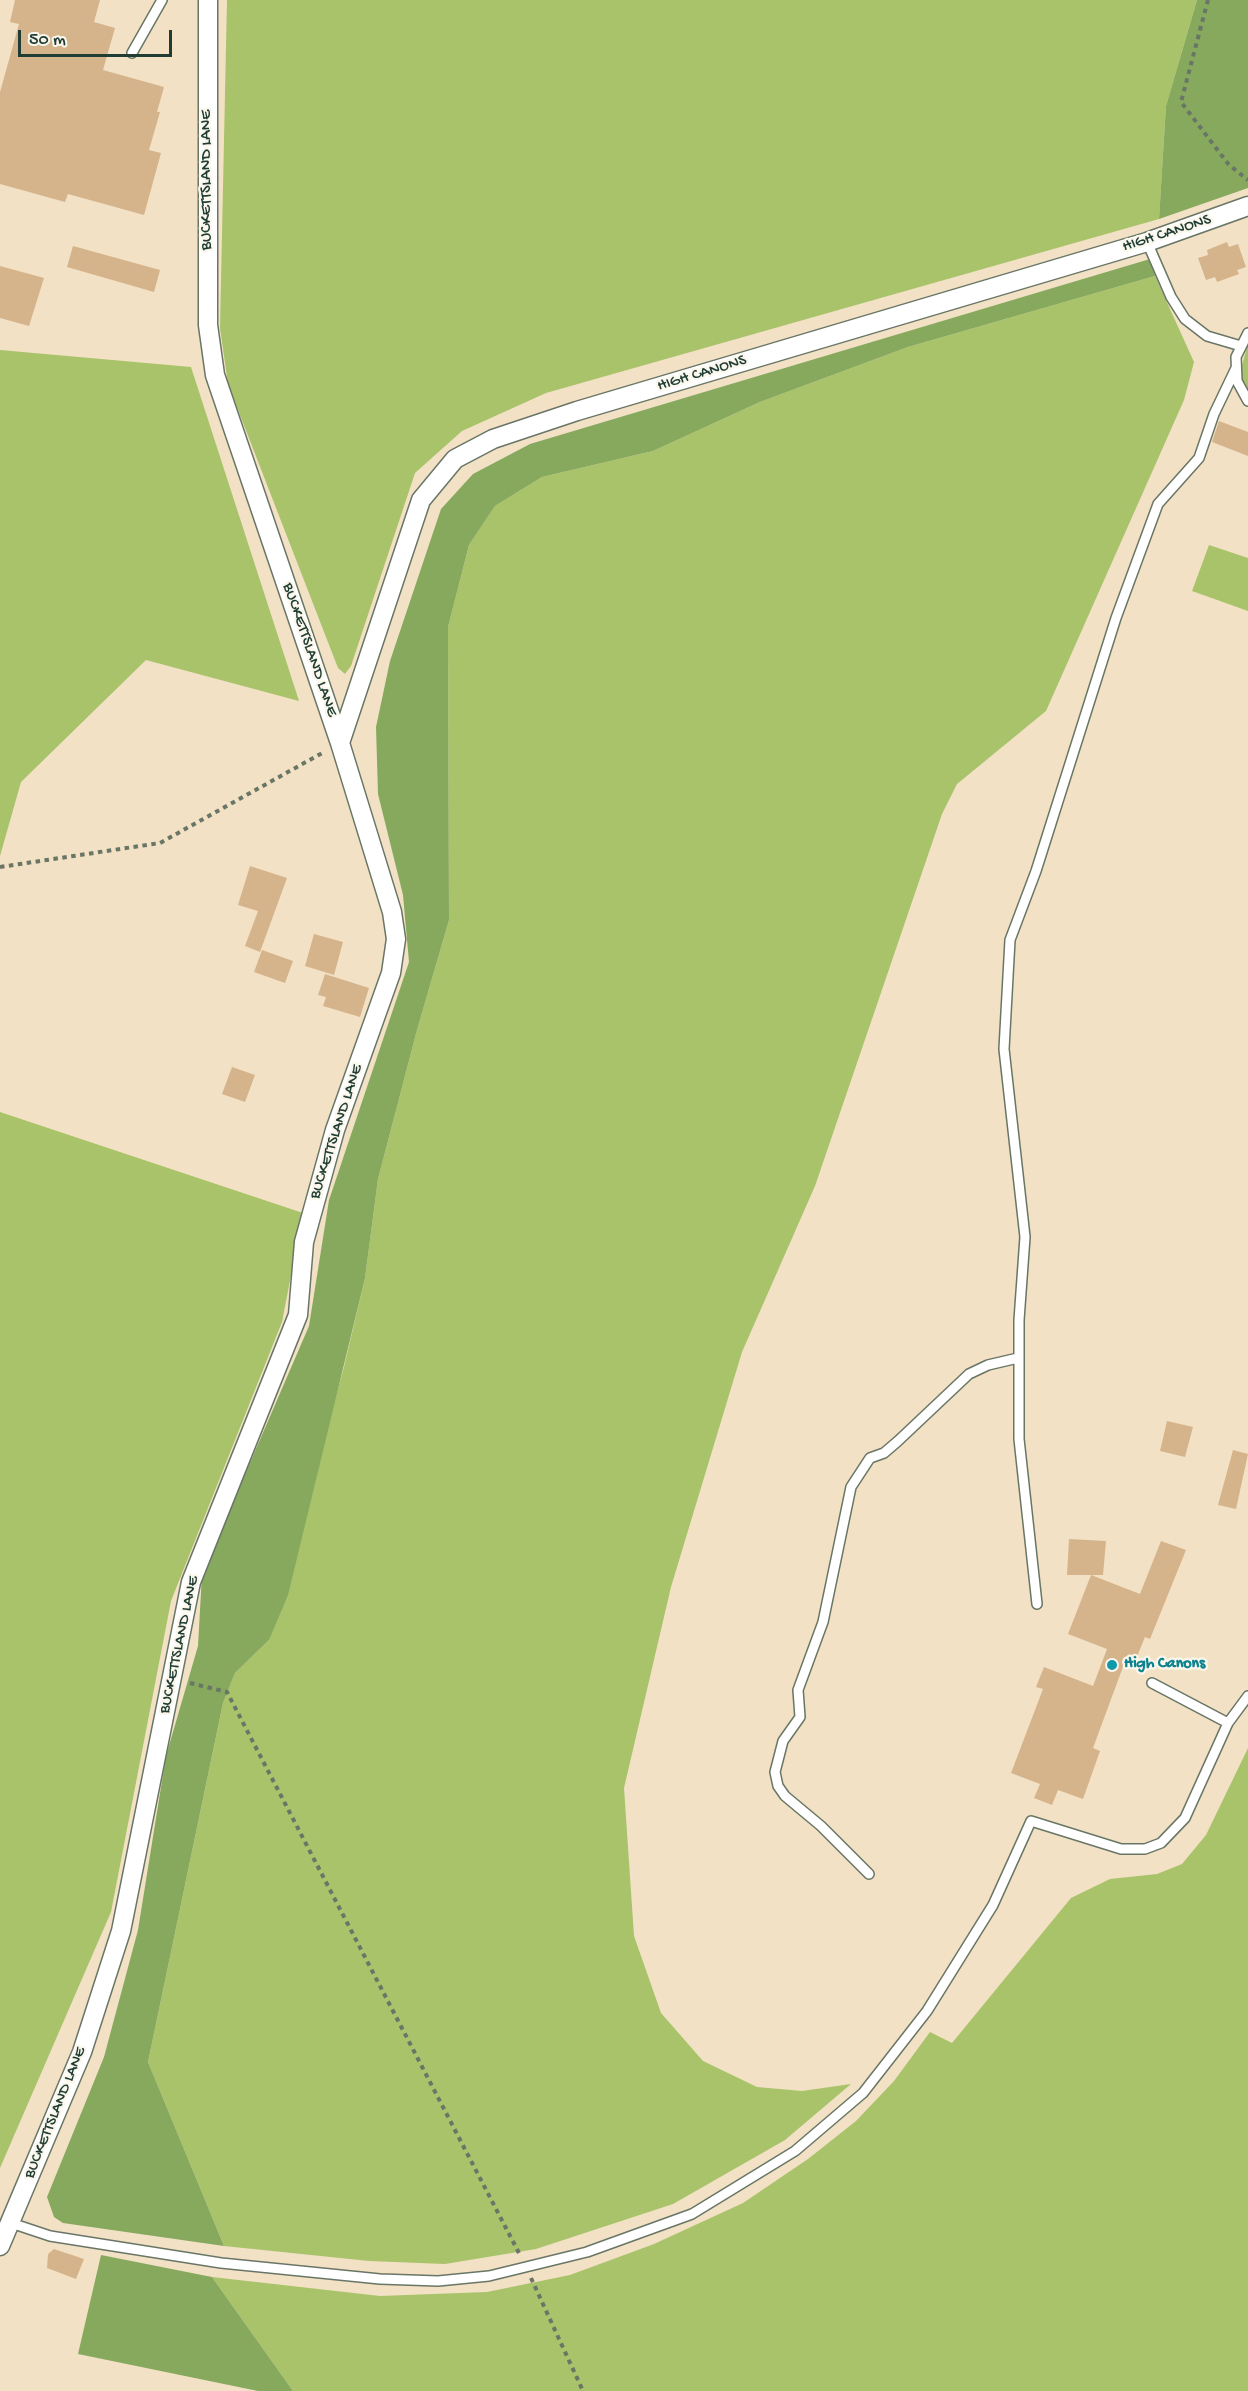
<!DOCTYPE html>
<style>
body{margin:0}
#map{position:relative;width:1248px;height:2391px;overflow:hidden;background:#f2e1c4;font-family:"Gochi Hand",sans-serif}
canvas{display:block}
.scale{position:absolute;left:18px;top:30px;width:154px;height:27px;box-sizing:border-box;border:3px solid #1f3d34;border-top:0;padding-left:8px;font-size:18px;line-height:21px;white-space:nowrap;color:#1f3d34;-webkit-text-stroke:4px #fbf7ec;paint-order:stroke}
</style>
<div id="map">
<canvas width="1248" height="2391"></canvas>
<div class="scale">50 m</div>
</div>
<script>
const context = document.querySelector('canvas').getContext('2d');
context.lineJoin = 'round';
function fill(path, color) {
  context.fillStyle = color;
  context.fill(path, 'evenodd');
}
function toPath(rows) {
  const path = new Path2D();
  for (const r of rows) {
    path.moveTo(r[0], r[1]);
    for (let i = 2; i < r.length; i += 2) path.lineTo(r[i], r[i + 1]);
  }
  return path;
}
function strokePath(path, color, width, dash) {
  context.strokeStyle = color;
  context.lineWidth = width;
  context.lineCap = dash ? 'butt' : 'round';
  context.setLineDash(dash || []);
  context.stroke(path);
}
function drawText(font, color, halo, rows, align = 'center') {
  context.font = font + ' "Gochi Hand",sans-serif';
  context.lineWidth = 4.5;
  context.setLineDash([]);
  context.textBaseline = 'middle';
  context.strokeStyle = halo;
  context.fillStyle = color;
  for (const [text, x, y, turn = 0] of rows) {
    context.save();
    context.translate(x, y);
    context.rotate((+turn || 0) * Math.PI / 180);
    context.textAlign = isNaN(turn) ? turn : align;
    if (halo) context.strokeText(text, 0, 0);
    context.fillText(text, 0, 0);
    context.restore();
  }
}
fill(toPath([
 [227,0,1197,0,1166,106,1159,219,546,393,462,431,415,473,351,666,345,674,338,668,228,384,220,328],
 [1155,276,1194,362,1184,400,1046,711,957,784,942,814,815,1186,742,1352,671,1587,624,1788,634,1936,661,2013,703,2061,757,2087,802,2091,851,2084,785,2140,673,2204,536,2249,445,2264,369,2261,224,2246,148,2062,223,1703,235,1673,269,1640,344,1367,365,1278,378,1179,417,1030,449,920,448,627,469,545,495,506,542,477,653,451,760,402,908,347],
 [1248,344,1248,396,1240,381,1240,372],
 [0,350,191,367,299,701,146,660,21,782,0,856],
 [1209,545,1248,558,1248,611,1192,591],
 [0,1112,303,1213,282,1322,171,1601,111,1912,0,2168],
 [1248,1748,1248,2391,293,2391,212,2277,380,2296,487,2292,570,2275,654,2244,743,2203,808,2159,856,2121,894,2081,930,2032,952,2043,1071,1898,1110,1879,1157,1874,1182,1864,1206,1835]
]), '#a8c36a');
fill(toPath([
 [1197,0,1248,0,1248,188,1159,219,1166,106],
 [1150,259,1155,276,908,347,760,402,653,451,542,477,495,506,469,545,448,627,449,920,417,1030,378,1179,365,1278,288,1595,269,1640,235,1673,223,1703,148,2062,224,2246,63,2223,54,2217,47,2197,104,2057,138,1930,166,1756,198,1646,202,1574,309,1326,329,1200,409,962,403,895,378,794,376,727,390,661,441,509,473,474,530,444],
 [101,2255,212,2277,293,2391,258,2391,78,2354]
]), '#86a95e');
fill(toPath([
 [15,0,100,0,94,22,115,28,103,70,164,87,157,112,160,112,149,150,161,153,144,215,68,194,65,202,0,184,0,92,19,24,10,22],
 [1227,242,1229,247,1238,244,1246,267,1237,270,1239,274,1217,282,1215,277,1206,280,1198,258,1208,255,1207,250],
 [73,246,160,270,154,292,67,267],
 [0,266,44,278,29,326,0,318],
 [1219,421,1248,432,1248,456,1212,442],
 [250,866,287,878,260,952,245,946,258,911,238,905],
 [314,934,343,942,334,975,305,966],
 [262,950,293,961,285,983,254,972],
 [325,974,369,988,360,1017,323,1006,326,997,318,995],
 [232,1067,255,1075,245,1102,222,1094],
 [1167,1421,1193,1427,1185,1457,1160,1451],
 [1233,1450,1248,1454,1236,1509,1218,1505],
 [1069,1539,1106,1541,1103,1575,1067,1575],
 [1161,1541,1186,1550,1150,1639,1145,1637,1136,1659,1127,1656,1093,1748,1100,1751,1083,1799,1058,1790,1052,1805,1034,1798,1040,1784,1011,1773,1043,1689,1036,1687,1044,1667,1093,1686,1107,1649,1068,1634,1091,1575,1140,1594],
 [54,2249,84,2259,76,2279,47,2268,48,2254]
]), '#d5b48c');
const lane = toPath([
 [132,53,162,0],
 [1147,242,1171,297,1185,319,1207,336,1241,346],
 [1248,333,1236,357,1237,381,1248,401],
 [1037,1604,1019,1439,1019,1320,1025,1237,1004,1049,1010,940,1036,871,1116,618,1158,504,1199,458,1214,414,1236,368],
 [1152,1683,1228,1723],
 [869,1874,821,1826,785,1796,778,1786,775,1772,783,1741,800,1717,798,1690,823,1622,851,1487,870,1458,884,1453,898,1441,969,1374,988,1365,1018,1358],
 [11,2223,50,2236,221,2263,380,2279,438,2281,489,2276,587,2252,692,2214,795,2151,863,2093,927,2011,993,1905,1031,1821,1121,1849,1145,1849,1161,1843,1185,1818,1228,1723,1248,1696]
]);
const street = toPath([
 [340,743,421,500,455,459,493,439,577,411,1147,242,1248,206],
 [0,2246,82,2052,121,1931,191,1582,298,1315,304,1242,335,1130,391,973,396,939,392,912,340,743,215,375,208,325,208,0]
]);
strokePath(lane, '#697666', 12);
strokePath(street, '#697666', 21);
strokePath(toPath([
 [1208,0,1181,102,1229,165,1248,180],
 [0,867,160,843,324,752],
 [190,1683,227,1692,520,2255],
 [531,2278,583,2391]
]), '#697666', 4, [4.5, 4.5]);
strokePath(lane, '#fff', 9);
strokePath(street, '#fff', 18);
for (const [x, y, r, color] of [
 [1112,1665,6,"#0f9aa8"]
]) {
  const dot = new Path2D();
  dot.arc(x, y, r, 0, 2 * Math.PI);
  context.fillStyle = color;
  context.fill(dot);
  strokePath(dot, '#fbf7ec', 2);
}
drawText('16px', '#1f3d34', '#fbf7ec', [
 ["BUCKETTSLAND LANE",208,180,-90],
 ["HIGH CANONS",1167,234,-18],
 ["HIGH CANONS",702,374,-17],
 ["BUCKETTSLAND LANE",309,650,71],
 ["BUCKETTSLAND LANE",337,1132,-72],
 ["BUCKETTSLAND LANE",180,1645,-78],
 ["BUCKETTSLAND LANE",56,2113,-68]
]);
drawText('bold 16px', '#0d838f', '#fbf7ec', [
 ["High Canons",1124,1665]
], 'left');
</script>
